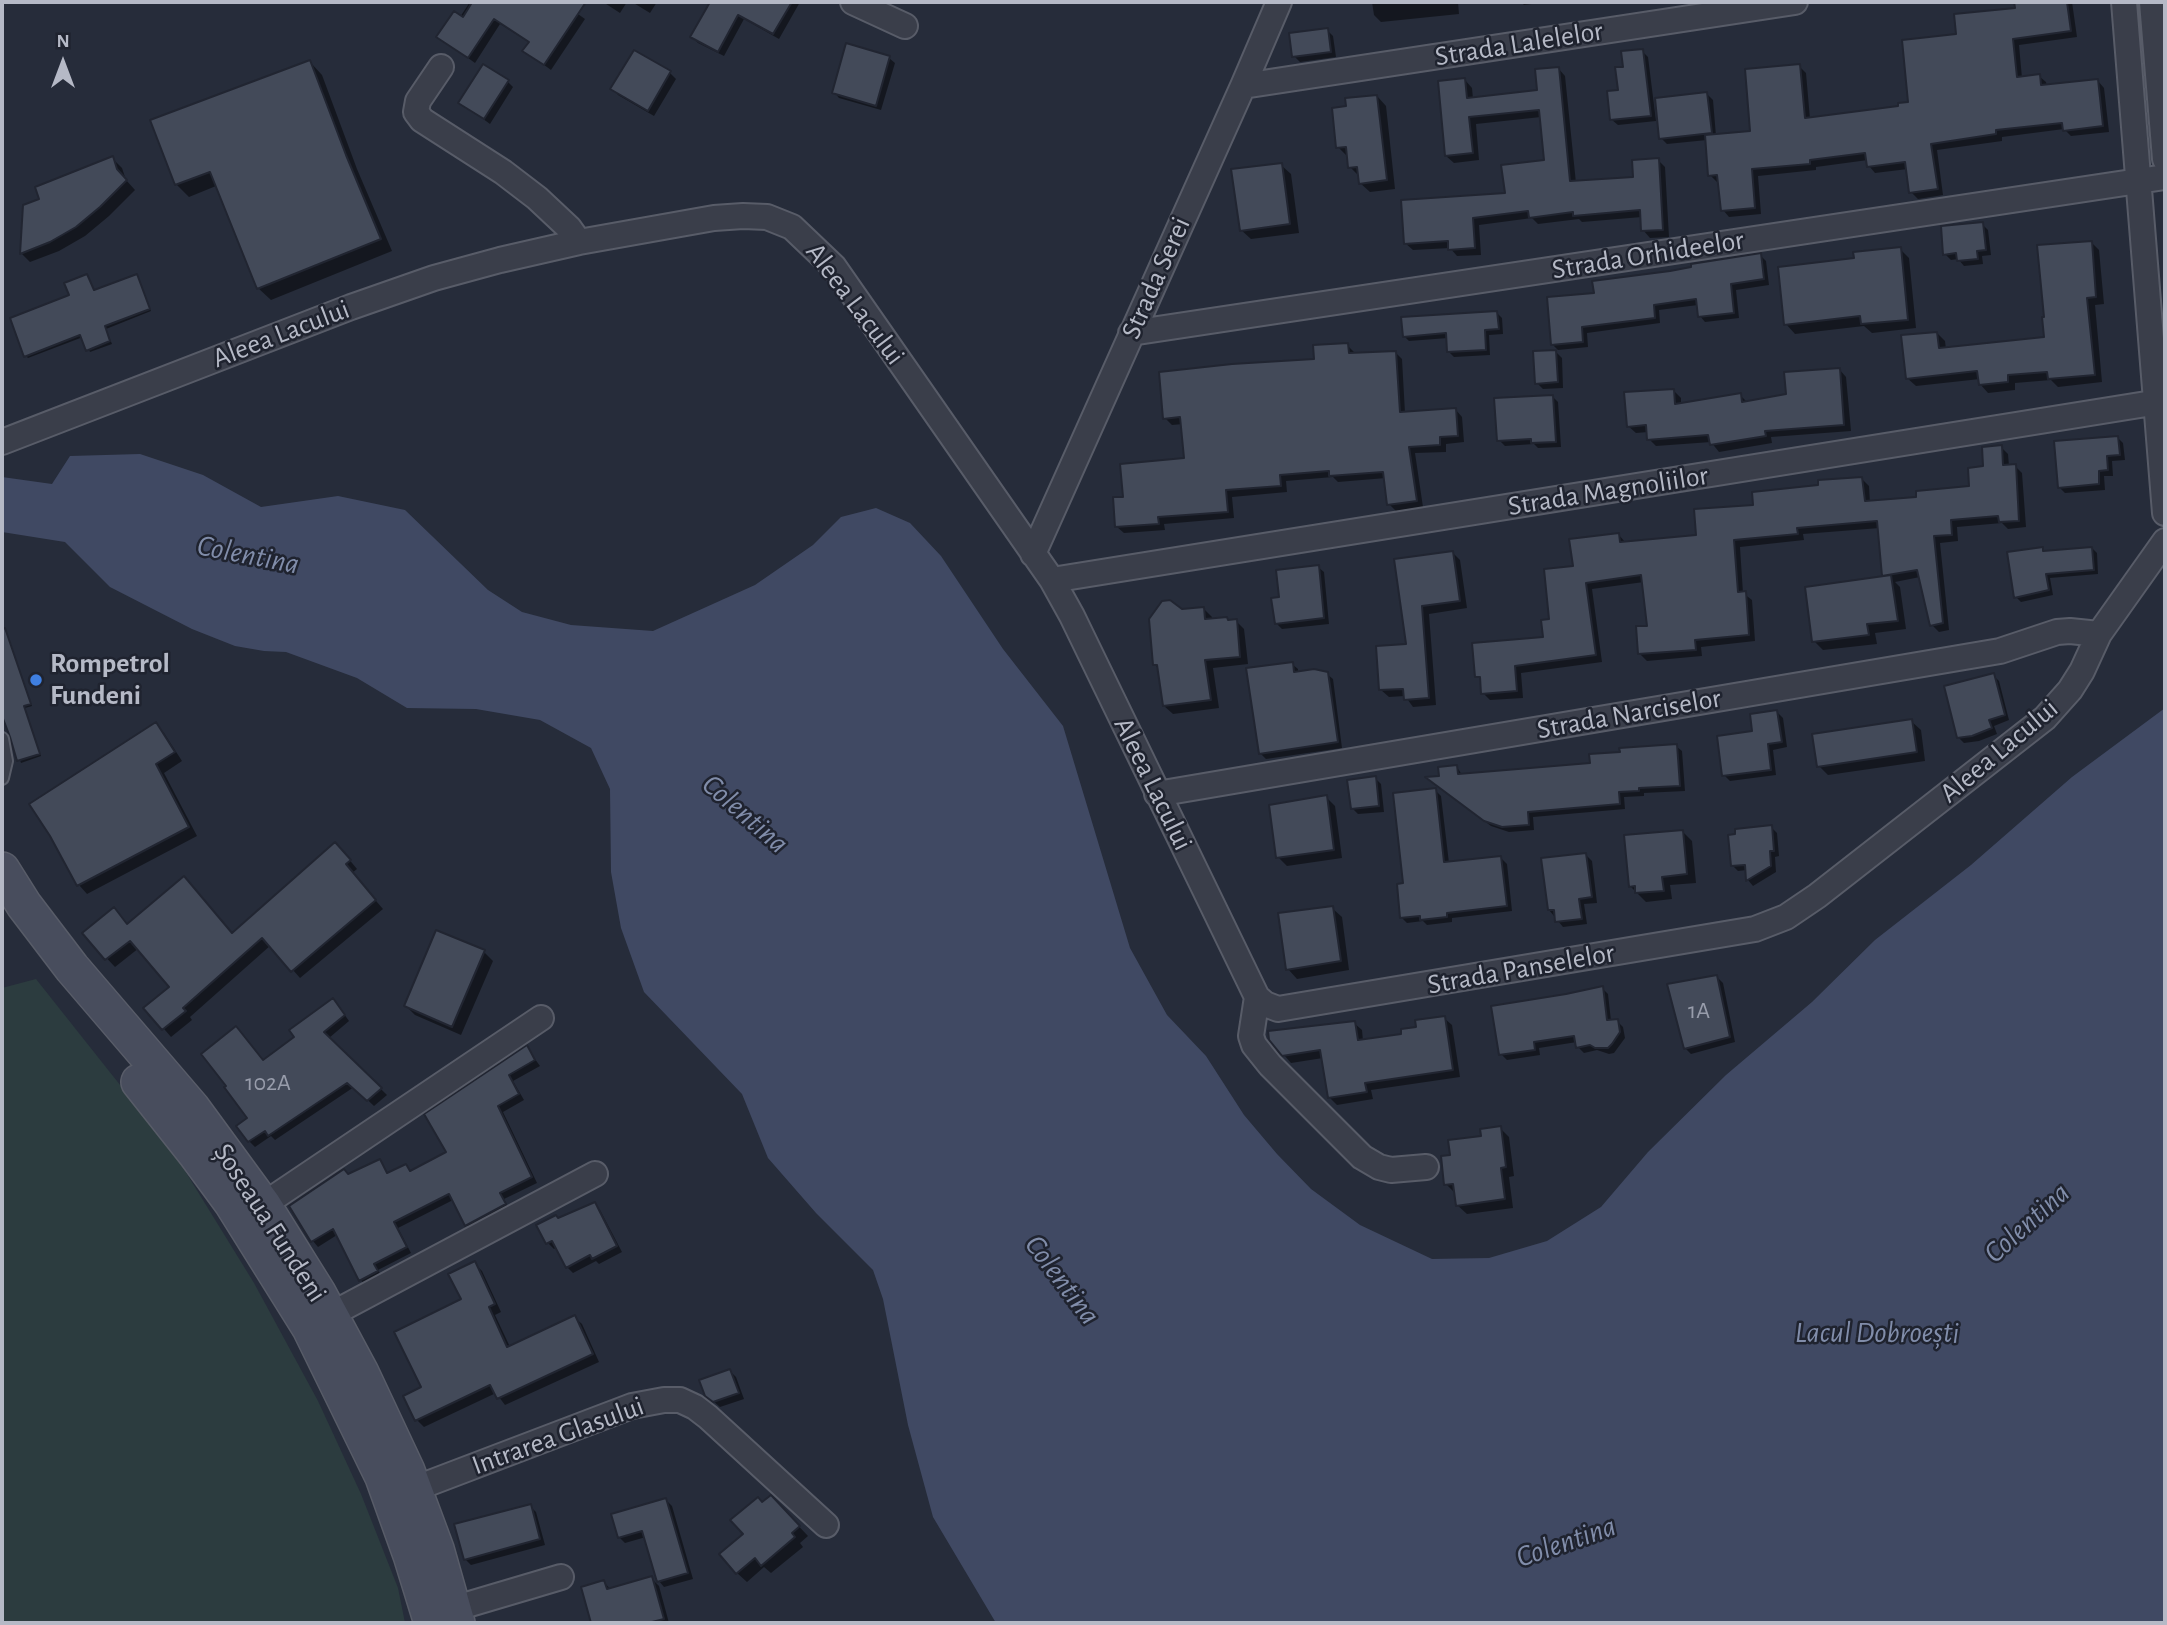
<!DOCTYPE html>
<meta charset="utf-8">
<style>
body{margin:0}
#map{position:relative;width:2167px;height:1625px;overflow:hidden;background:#262c3a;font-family:"Alegreya Sans",sans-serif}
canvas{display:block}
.frame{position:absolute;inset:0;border:4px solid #b5b9c6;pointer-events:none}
.north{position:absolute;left:28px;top:28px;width:70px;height:70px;-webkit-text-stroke:5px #1f232f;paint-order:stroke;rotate:0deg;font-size:19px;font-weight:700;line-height:28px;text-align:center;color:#b5b9c6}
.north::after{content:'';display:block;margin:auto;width:24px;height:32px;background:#b5b9c6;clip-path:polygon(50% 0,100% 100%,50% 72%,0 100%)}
</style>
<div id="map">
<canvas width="2167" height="1625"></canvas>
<div class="frame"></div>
<div class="north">N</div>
</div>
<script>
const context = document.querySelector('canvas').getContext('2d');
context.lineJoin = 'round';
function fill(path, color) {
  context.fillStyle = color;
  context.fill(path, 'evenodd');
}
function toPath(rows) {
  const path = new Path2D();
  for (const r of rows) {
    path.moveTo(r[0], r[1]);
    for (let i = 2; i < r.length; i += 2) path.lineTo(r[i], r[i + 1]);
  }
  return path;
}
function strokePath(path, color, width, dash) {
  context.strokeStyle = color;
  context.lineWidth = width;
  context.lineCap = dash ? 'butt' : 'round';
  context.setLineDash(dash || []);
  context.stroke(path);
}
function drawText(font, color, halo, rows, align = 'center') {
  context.font = font + ' "Alegreya Sans",sans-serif';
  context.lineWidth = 5;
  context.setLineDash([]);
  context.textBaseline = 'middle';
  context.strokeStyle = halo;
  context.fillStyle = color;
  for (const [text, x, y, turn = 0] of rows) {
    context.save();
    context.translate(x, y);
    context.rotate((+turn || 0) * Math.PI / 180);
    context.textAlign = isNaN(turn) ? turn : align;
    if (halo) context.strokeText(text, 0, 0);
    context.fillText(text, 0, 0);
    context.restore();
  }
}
fill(toPath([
 [36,979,174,1153,254,1283,318,1401,361,1494,398,1588,405,1623,2,1623,2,988]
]), '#2c3c3f');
fill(toPath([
 [140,454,203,475,261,507,338,496,405,510,488,590,522,612,571,625,653,631,755,585,813,545,841,517,876,508,910,523,941,556,1003,649,1063,726,1130,948,1167,1015,1206,1056,1244,1115,1277,1154,1311,1189,1360,1225,1432,1259,1489,1258,1547,1241,1601,1207,1648,1152,1726,1075,1812,1002,1875,940,1971,865,2072,777,2165,708,2165,1623,996,1623,933,1517,908,1425,883,1299,873,1270,816,1213,768,1158,742,1094,644,992,621,928,611,872,610,789,591,748,540,720,476,709,407,708,357,678,286,652,264,651,235,646,192,629,110,587,65,542,2,532,2,477,52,484,70,456]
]), '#404963');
fill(toPath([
 [470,2,561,2,585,19,551,70,525,51,530,43,500,24,475,63,439,37,460,17],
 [603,2,627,2,620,13],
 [632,2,657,2,650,13],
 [712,2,800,2,779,39,744,19,724,56,698,43,692,37],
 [1372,2,1458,2,1459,14,1381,22,1374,15],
 [1521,2,1547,2,1524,5],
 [2016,2,2072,2,2077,37,2019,45,2022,78,2039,76,2046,82,2047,87,2098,81,2104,88,2109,132,2071,136,2064,129,2002,137,2002,141,1937,150,1943,195,1918,199,1911,192,1908,169,1875,173,1869,166,1868,160,1816,167,1816,170,1758,176,1761,214,1729,217,1723,210,1720,182,1717,182,1710,175,1707,140,1667,144,1661,138,1707,94,1713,100,1716,136,1752,132,1799,66,1806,73,1810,119,1900,107,1910,104,1958,36,2017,10],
 [1327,30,1333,36,1336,57,1300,62,1294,56],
 [1642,51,1648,57,1656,121,1618,125,1612,120,1625,68],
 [635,52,670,73,676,79,654,116,618,95,613,89],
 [889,58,895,63,881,110,839,98,834,92],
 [310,62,322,75,357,169,392,251,271,300,258,288,216,186,189,197,176,184],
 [1558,68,1565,76,1576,183,1635,178,1658,160,1665,167,1669,237,1650,238,1643,230,1642,217,1582,222,1579,219,1538,224,1532,218,1479,225,1481,255,1457,256,1450,248,1413,250,1405,243,1507,195,1546,161,1541,117,1476,124,1479,160,1454,163,1446,156,1465,80,1472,88,1473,99,1539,92],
 [508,82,513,87,490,124,460,102],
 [1377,96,1386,106,1395,189,1370,192,1360,183,1360,177,1350,167,1347,156,1338,147,1348,108],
 [112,158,122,168,126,180,135,190,109,216,85,236,59,251,30,262,21,253,41,200],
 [1281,165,1291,174,1299,233,1251,239,1241,230],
 [1982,224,1988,230,1991,255,1982,256,1983,264,1964,266,1958,259,1951,260,1945,254],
 [2091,242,2099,250,2104,304,2095,305,2102,382,2058,387,2051,380,2015,383,2015,390,1988,393,1980,384,1980,379,1916,386,1907,378,1937,333,1945,341,1946,349,2046,339],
 [1900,249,1909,258,1916,328,1872,333,1864,326,1795,334,1786,324,1856,260],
 [1760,255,1766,261,1769,285,1736,290,1739,318,1705,322,1700,316,1698,305,1659,310,1660,323,1587,333,1588,347,1558,350,1552,344,1596,294,1670,273],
 [87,276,94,292,136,276,151,311,106,329,112,344,90,352,83,337,28,358,26,356],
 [1497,313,1502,318,1503,334,1489,335,1490,355,1454,357,1449,352,1448,338,1409,341,1404,336],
 [1347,345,1354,352,1354,355,1395,352,1402,359,1405,413,1456,410,1462,417,1464,442,1446,444,1446,452,1415,453,1423,507,1396,511,1389,504,1386,478,1338,482,1333,477,1286,481,1287,492,1232,497,1234,518,1164,524,1165,530,1124,533,1117,527,1124,498,1186,460,1183,424,1172,425,1165,418,1315,361],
 [1556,352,1562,358,1563,388,1543,389,1537,383],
 [1839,369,1846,377,1851,431,1771,437,1772,443,1719,452,1711,442,1656,446,1649,439,1648,432,1636,433,1628,426,1673,390,1681,398,1681,405,1740,395,1748,403,1787,396],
 [1552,396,1558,402,1561,447,1538,448,1534,444,1505,446,1499,440],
 [2117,437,2123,443,2125,460,2112,461,2113,476,2104,476,2105,490,2065,493,2059,487],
 [2001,447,2008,454,2009,466,2015,466,2022,473,2026,527,2008,529,2002,523,1957,527,1958,541,1940,543,1949,630,1939,632,1932,625,1920,577,1895,582,1900,587,1906,629,1875,633,1877,644,1823,650,1814,641,1886,578,1884,575,1880,528,1803,534,1804,540,1740,547,1743,593,1752,600,1755,641,1701,647,1702,656,1647,661,1640,654,1649,627,1644,582,1592,589,1602,662,1521,673,1523,698,1490,700,1483,693,1482,681,1477,676,1545,639,1551,620,1575,568,1618,534,1626,543,1698,536,1755,506,1820,486,1862,479,1869,486,1870,503,1918,499,1970,487],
 [2092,548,2097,553,2098,574,2050,578,2053,595,2021,602,2016,597,2042,549,2045,552],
 [1453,553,1460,560,1467,608,1429,614,1436,705,1413,707,1405,696,1389,697,1381,690,1408,646,1396,560],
 [1318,567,1324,572,1329,624,1282,629,1276,623,1281,598],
 [1203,608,1212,617,1212,620,1227,619,1230,621,1236,621,1244,629,1248,664,1213,668,1219,708,1173,714,1164,706,1159,669,1155,665],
 [1292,664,1298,669,1298,673,1327,674,1333,679,1342,748,1266,759,1260,753],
 [17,665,32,706,25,708,41,756,21,763,2,709,2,670],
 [1993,675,1999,681,2009,720,1994,726,1997,734,1979,741,1964,743,1958,737],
 [1777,712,1783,718,1787,747,1773,750,1776,775,1730,781,1724,775,1754,733],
 [1911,721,1921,730,1925,761,1828,775,1819,766],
 [155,725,164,733,182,761,164,773,197,836,87,894,79,885,51,835],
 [1676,746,1682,751,1685,791,1644,793,1644,796,1624,797,1625,809,1533,817,1534,830,1509,832,1491,826,1432,782,1457,767,1462,775,1592,764],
 [1375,778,1381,784,1384,812,1358,814,1352,808],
 [1435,790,1441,796,1449,863,1501,858,1507,864,1512,911,1452,918,1452,922,1427,925,1423,921,1407,923,1401,917,1405,884],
 [1326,797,1335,806,1342,858,1287,866,1278,857],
 [1771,827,1777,833,1779,856,1775,857,1776,872,1753,886,1748,880,1747,870,1738,871,1732,865],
 [1682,831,1692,841,1696,883,1670,885,1672,899,1646,902,1630,886],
 [343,852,357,869,352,873,383,909,300,978,271,945,190,1017,192,1020,171,1037,146,1008,171,987,139,948,115,967,84,934,128,925,232,935],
 [1586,855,1592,861,1597,903,1584,904,1587,924,1563,927,1549,910],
 [1332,908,1342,917,1349,970,1297,979,1288,969],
 [484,952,493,961,461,1035,415,1015,406,1006],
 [1717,977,1723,983,1735,1042,1691,1054,1685,1048],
 [1602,988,1608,994,1611,1021,1617,1021,1623,1027,1625,1038,1614,1053,1609,1054,1597,1050,1584,1053,1578,1047,1577,1042,1539,1048,1540,1055,1507,1060,1501,1054],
 [339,1007,349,1021,329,1038,387,1095,374,1106,354,1087,275,1140,271,1136,255,1147,249,1141,250,1119,263,1061],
 [1444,1018,1452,1025,1460,1077,1371,1090,1373,1099,1337,1105,1329,1097,1323,1058,1291,1063,1284,1055,1354,1023,1362,1030,1363,1041,1403,1035],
 [527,1048,540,1066,513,1081,524,1100,503,1112,537,1183,504,1199,510,1210,472,1231,467,1225,453,1200,398,1228,411,1253,378,1270,382,1277,366,1285,360,1280,337,1235,318,1247,313,1241,291,1206,379,1161,388,1174,406,1166,412,1172,448,1152],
 [1500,1128,1509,1137,1514,1176,1509,1177,1513,1208,1467,1214,1457,1205,1456,1194,1446,1184,1483,1137],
 [594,1204,600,1210,622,1252,599,1264,596,1261,573,1273,567,1267,557,1247,554,1249,548,1243,539,1226,559,1220],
 [474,1263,482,1271,501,1312,495,1315,510,1347,574,1317,582,1324,599,1362,505,1405,496,1393,424,1427,417,1420,405,1397,423,1388,463,1300],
 [730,1371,736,1377,744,1399,720,1407,713,1401],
 [771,1497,808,1536,800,1543,803,1547,771,1573,764,1567,747,1582,737,1573,745,1534,762,1504],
 [666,1500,672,1506,693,1579,664,1587,659,1581,646,1537,625,1543,619,1537],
 [530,1506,536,1512,545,1545,471,1565,465,1559],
 [651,1578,659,1586,669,1623,593,1623,583,1588,604,1582,611,1590]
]), '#0007');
const building = toPath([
 [467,2,586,2,544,65,522,51,529,42,494,19,468,58,436,37,454,11,463,17,471,4,467,2],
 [710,2,792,2,773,34,738,15,718,52,690,37,710,2],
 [2014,2,2067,2,2071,31,2013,39,2017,77,2040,74,2041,85,2098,79,2103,126,2063,131,2062,123,1996,130,1996,134,1931,144,1938,189,1909,193,1905,162,1867,167,1865,153,1810,160,1810,164,1752,169,1755,208,1721,211,1717,175,1708,176,1705,135,1750,131,1745,69,1800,64,1805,118,1898,106,1898,103,1908,102,1902,40,1956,34,1954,14,2015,8,2014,2],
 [1328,28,1331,52,1292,57,1289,33,1328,28],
 [846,43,890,56,876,106,832,93,846,43],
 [1643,49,1651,116,1610,120,1607,91,1618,90,1615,67,1623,67,1621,51,1643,49],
 [634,50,671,71,648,111,610,89,634,50],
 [310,60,346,155,381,239,257,289,210,172,175,185,150,120,310,60],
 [483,64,509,80,484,119,458,103,483,64],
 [1559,67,1570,181,1633,177,1632,160,1659,158,1663,230,1641,231,1640,210,1573,216,1573,212,1529,218,1528,211,1473,218,1475,248,1448,250,1448,241,1404,244,1401,200,1505,193,1501,165,1544,160,1539,110,1469,117,1473,153,1445,156,1438,81,1465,78,1467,98,1537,90,1535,69,1559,67],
 [1707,92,1712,133,1659,139,1655,98,1707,92],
 [1377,95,1387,180,1359,184,1357,167,1348,168,1346,147,1336,148,1332,108,1346,106,1345,98,1377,95],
 [113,156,117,169,127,180,100,207,76,227,50,242,20,254,23,205,39,199,35,187,113,156],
 [1282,163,1290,224,1240,231,1231,169,1282,163],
 [1983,222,1986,250,1977,251,1978,259,1957,261,1956,253,1943,255,1941,226,1983,222],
 [2092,241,2096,297,2087,298,2095,375,2048,379,2047,372,2008,375,2008,382,1979,385,1977,371,1906,379,1901,335,1937,332,1939,348,2044,337,2042,317,2044,317,2037,245,2092,241],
 [1901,247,1908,320,1861,324,1860,316,1784,325,1778,267,1854,258,1853,252,1901,247],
 [1761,253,1764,279,1731,284,1734,313,1698,317,1696,299,1654,305,1655,318,1582,327,1583,342,1551,345,1547,297,1594,293,1592,281,1670,271,1691,267,1691,264,1761,253],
 [87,274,94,290,137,274,150,309,105,326,110,341,86,351,80,335,24,357,10,318,69,295,64,283,87,274],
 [1497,311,1499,329,1485,330,1486,350,1447,352,1446,333,1403,337,1401,317,1497,311],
 [1348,343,1349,353,1396,351,1400,412,1456,408,1458,436,1440,437,1440,445,1409,447,1417,501,1387,505,1383,472,1329,476,1329,471,1280,475,1281,486,1226,490,1228,512,1158,517,1159,524,1115,527,1113,497,1123,497,1120,464,1184,458,1180,417,1163,419,1159,372,1232,364,1314,359,1313,345,1348,343],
 [1556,350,1558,382,1535,384,1533,351,1556,350],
 [1840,368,1844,425,1765,431,1766,436,1710,445,1708,435,1647,440,1646,425,1627,427,1624,392,1674,389,1675,404,1741,393,1742,402,1786,394,1784,372,1840,368],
 [1553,395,1556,442,1531,443,1531,439,1497,441,1494,398,1553,395],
 [2118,436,2120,455,2107,456,2108,470,2099,471,2099,484,2058,488,2054,441,2118,436],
 [2002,445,2003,465,2016,464,2019,521,1999,522,1998,516,1951,520,1952,535,1934,536,1943,623,1930,626,1917,570,1882,576,1877,521,1797,528,1798,534,1734,540,1738,592,1746,591,1749,635,1695,640,1696,650,1638,654,1636,626,1647,626,1641,575,1586,583,1596,655,1515,666,1517,691,1481,694,1480,677,1475,677,1472,643,1543,637,1541,620,1549,619,1544,569,1573,566,1569,539,1619,533,1620,542,1696,535,1694,509,1753,505,1752,492,1818,485,1818,480,1862,477,1865,501,1916,497,1916,491,1969,486,1968,468,1983,466,1982,447,2002,445],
 [2043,547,2043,551,2092,547,2094,570,2046,574,2049,590,2014,598,2007,552,2043,547],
 [1453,551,1460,601,1422,606,1429,698,1404,700,1403,689,1379,690,1376,646,1406,644,1394,559,1453,551],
 [1319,565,1324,618,1275,624,1271,598,1279,597,1276,570,1319,565],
 [1891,575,1898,621,1867,624,1869,635,1812,642,1805,587,1891,575],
 [1170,600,1182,609,1204,607,1205,619,1227,617,1228,620,1237,619,1240,657,1205,660,1211,700,1163,706,1157,665,1153,665,1149,619,1162,601,1170,600],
 [5,628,31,704,24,706,40,754,17,761,10,737,2,716,2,629,5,628],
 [1293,662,1294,672,1314,669,1328,672,1338,742,1259,754,1246,668,1293,662],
 [1994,673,2005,715,1989,720,1992,728,1972,736,1957,738,1944,686,1994,673],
 [1777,710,1782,742,1768,744,1771,770,1722,776,1717,736,1752,731,1750,714,1777,710],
 [1912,719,1917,752,1817,767,1812,734,1912,719],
 [156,722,175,752,156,764,189,827,77,886,50,836,29,804,156,722],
 [1677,744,1680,786,1639,788,1639,791,1619,792,1620,804,1528,812,1529,825,1502,827,1484,821,1425,777,1439,776,1438,767,1457,765,1458,774,1590,763,1589,754,1620,752,1619,748,1677,744],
 [1376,776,1379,806,1351,809,1347,780,1376,776],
 [1436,788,1444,862,1501,856,1507,906,1447,913,1447,917,1420,920,1420,916,1400,918,1397,884,1403,883,1393,793,1436,788],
 [1327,795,1334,850,1276,858,1269,805,1327,795],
 [1772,825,1774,851,1770,851,1771,866,1746,881,1745,865,1731,866,1728,835,1735,834,1735,829,1772,825],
 [1683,830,1687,874,1662,877,1664,891,1635,893,1635,886,1629,887,1624,835,1683,830],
 [335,842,351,860,346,864,376,900,291,972,262,938,183,1008,186,1011,162,1030,143,1008,169,987,130,941,105,960,82,933,114,907,127,924,184,876,232,933,335,842],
 [1586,853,1592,897,1579,899,1582,919,1555,922,1554,910,1548,910,1541,858,1586,853],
 [1333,906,1341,961,1286,970,1278,913,1333,906],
 [436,930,485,950,452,1027,404,1006,436,930],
 [1717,975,1730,1037,1684,1049,1667,984,1717,975],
 [1603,986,1607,1020,1618,1019,1620,1032,1612,1044,1608,1048,1595,1048,1590,1045,1576,1048,1574,1036,1534,1042,1535,1050,1499,1055,1491,1006,1566,994,1603,986],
 [333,998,345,1015,324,1032,382,1088,367,1101,347,1083,268,1136,265,1131,248,1142,236,1126,247,1118,224,1087,226,1086,201,1054,236,1026,263,1060,294,1037,289,1030,333,998],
 [1445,1016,1453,1070,1365,1083,1367,1092,1328,1098,1320,1050,1282,1056,1269,1040,1268,1031,1355,1021,1358,1040,1401,1034,1401,1029,1416,1027,1415,1020,1445,1016],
 [527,1045,535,1060,509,1075,519,1094,498,1106,532,1177,500,1193,506,1204,465,1226,449,1194,394,1222,407,1247,374,1264,378,1271,359,1281,333,1229,311,1242,289,1206,344,1169,348,1174,380,1159,387,1173,406,1164,410,1171,446,1152,424,1114,527,1045],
 [1501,1126,1506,1167,1501,1168,1505,1199,1456,1206,1453,1184,1444,1185,1441,1156,1450,1155,1448,1140,1481,1136,1480,1129,1501,1126],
 [595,1202,617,1246,592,1259,590,1255,566,1268,552,1241,546,1244,536,1225,556,1215,558,1218,595,1202],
 [475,1261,495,1304,489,1307,507,1347,575,1315,593,1354,497,1399,490,1385,415,1421,403,1396,421,1387,394,1332,461,1299,448,1274,475,1261],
 [730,1369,739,1393,713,1402,705,1396,699,1380,730,1369],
 [771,1495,800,1526,792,1533,795,1537,761,1566,755,1558,736,1574,719,1554,743,1534,730,1520,758,1497,762,1502,771,1495],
 [666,1498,688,1573,657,1582,642,1531,618,1538,611,1514,666,1498],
 [531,1504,540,1539,464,1560,454,1524,531,1504],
 [652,1576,664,1619,648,1623,591,1623,581,1587,604,1580,607,1589,652,1576]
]);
fill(building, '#434a59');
strokePath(building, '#212531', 2);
const lane = toPath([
 [2,739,6,761,2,778]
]);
const street = toPath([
 [853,2,905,26],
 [2124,2,2165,513],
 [2152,2,2165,159],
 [441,67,418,101,416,112,422,120,503,172,537,198,569,228,579,242],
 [1243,86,1795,2],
 [1131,333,2165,177],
 [2,442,351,307,434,278,500,260,579,242,714,218,743,216,767,217,792,227,834,267,1052,580,1072,616,1257,997,1265,1004,1278,1009,1755,929,1786,917,1817,896,2045,718,2070,690,2082,671,2099,634,2165,541],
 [1033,554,1243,86,1279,2],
 [1052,580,2165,401],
 [1157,794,2000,651,2057,632,2070,631,2099,634],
 [1257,997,1251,1036,1254,1045,1270,1065,1362,1157,1379,1167,1391,1170,1426,1167],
 [263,1205,541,1018],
 [330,1315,595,1174],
 [414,1489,632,1406,664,1400,680,1400,695,1407,708,1417,826,1525],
 [453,1609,561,1577]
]);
const secondary = toPath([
 [2,870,24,905,72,968,192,1108,263,1205,318,1293,361,1373,407,1471,436,1549,457,1623],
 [139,1082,196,1154,232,1203,310,1328,383,1477,411,1555,432,1623]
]);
strokePath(lane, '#585c68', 16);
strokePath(street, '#585c68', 28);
strokePath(secondary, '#585c68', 38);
strokePath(lane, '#3a3e4a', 12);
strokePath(street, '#3a3e4a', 24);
strokePath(secondary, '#484d5d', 35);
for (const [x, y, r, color] of [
 [36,680,7,"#3f7fe0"]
]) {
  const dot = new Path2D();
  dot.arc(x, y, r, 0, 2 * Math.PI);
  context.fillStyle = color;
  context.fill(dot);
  strokePath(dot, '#1f232f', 2.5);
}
drawText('24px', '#989dab', null, [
 ["1A",1699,1011],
 ["102A",268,1083]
]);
drawText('28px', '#b5b9c6', '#1f232f', [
 ["Strada Lalelelor",1519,44,-9],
 ["Strada Orhideelor",1648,255,-9],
 ["Strada Serei",1156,278,-66],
 ["Aleea Lacului",855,304,53],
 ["Aleea Lacului",281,334,-21],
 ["Strada Magnoliilor",1608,491,-9],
 ["Strada Narciselor",1629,714,-10],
 ["Aleea Lacului",1999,751,-40],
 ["Aleea Lacului",1153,784,64],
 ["Strada Panselelor",1521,969,-10],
 ["Șoseaua Fundeni",270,1223,57],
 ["Intrarea Glasului",558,1436,-20]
]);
drawText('bold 28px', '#b5b9c6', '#1f232f', [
 ["Rompetrol",50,664],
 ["Fundeni",50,696]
], 'left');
drawText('italic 30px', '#818daa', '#1f232f', [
 ["Colentina",248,555,11],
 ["Colentina",745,814,41],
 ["Colentina",2027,1223,-42],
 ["Colentina",1062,1280,53],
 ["Lacul Dobroești",1877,1333],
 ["Colentina",1566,1542,-19]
]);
</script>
